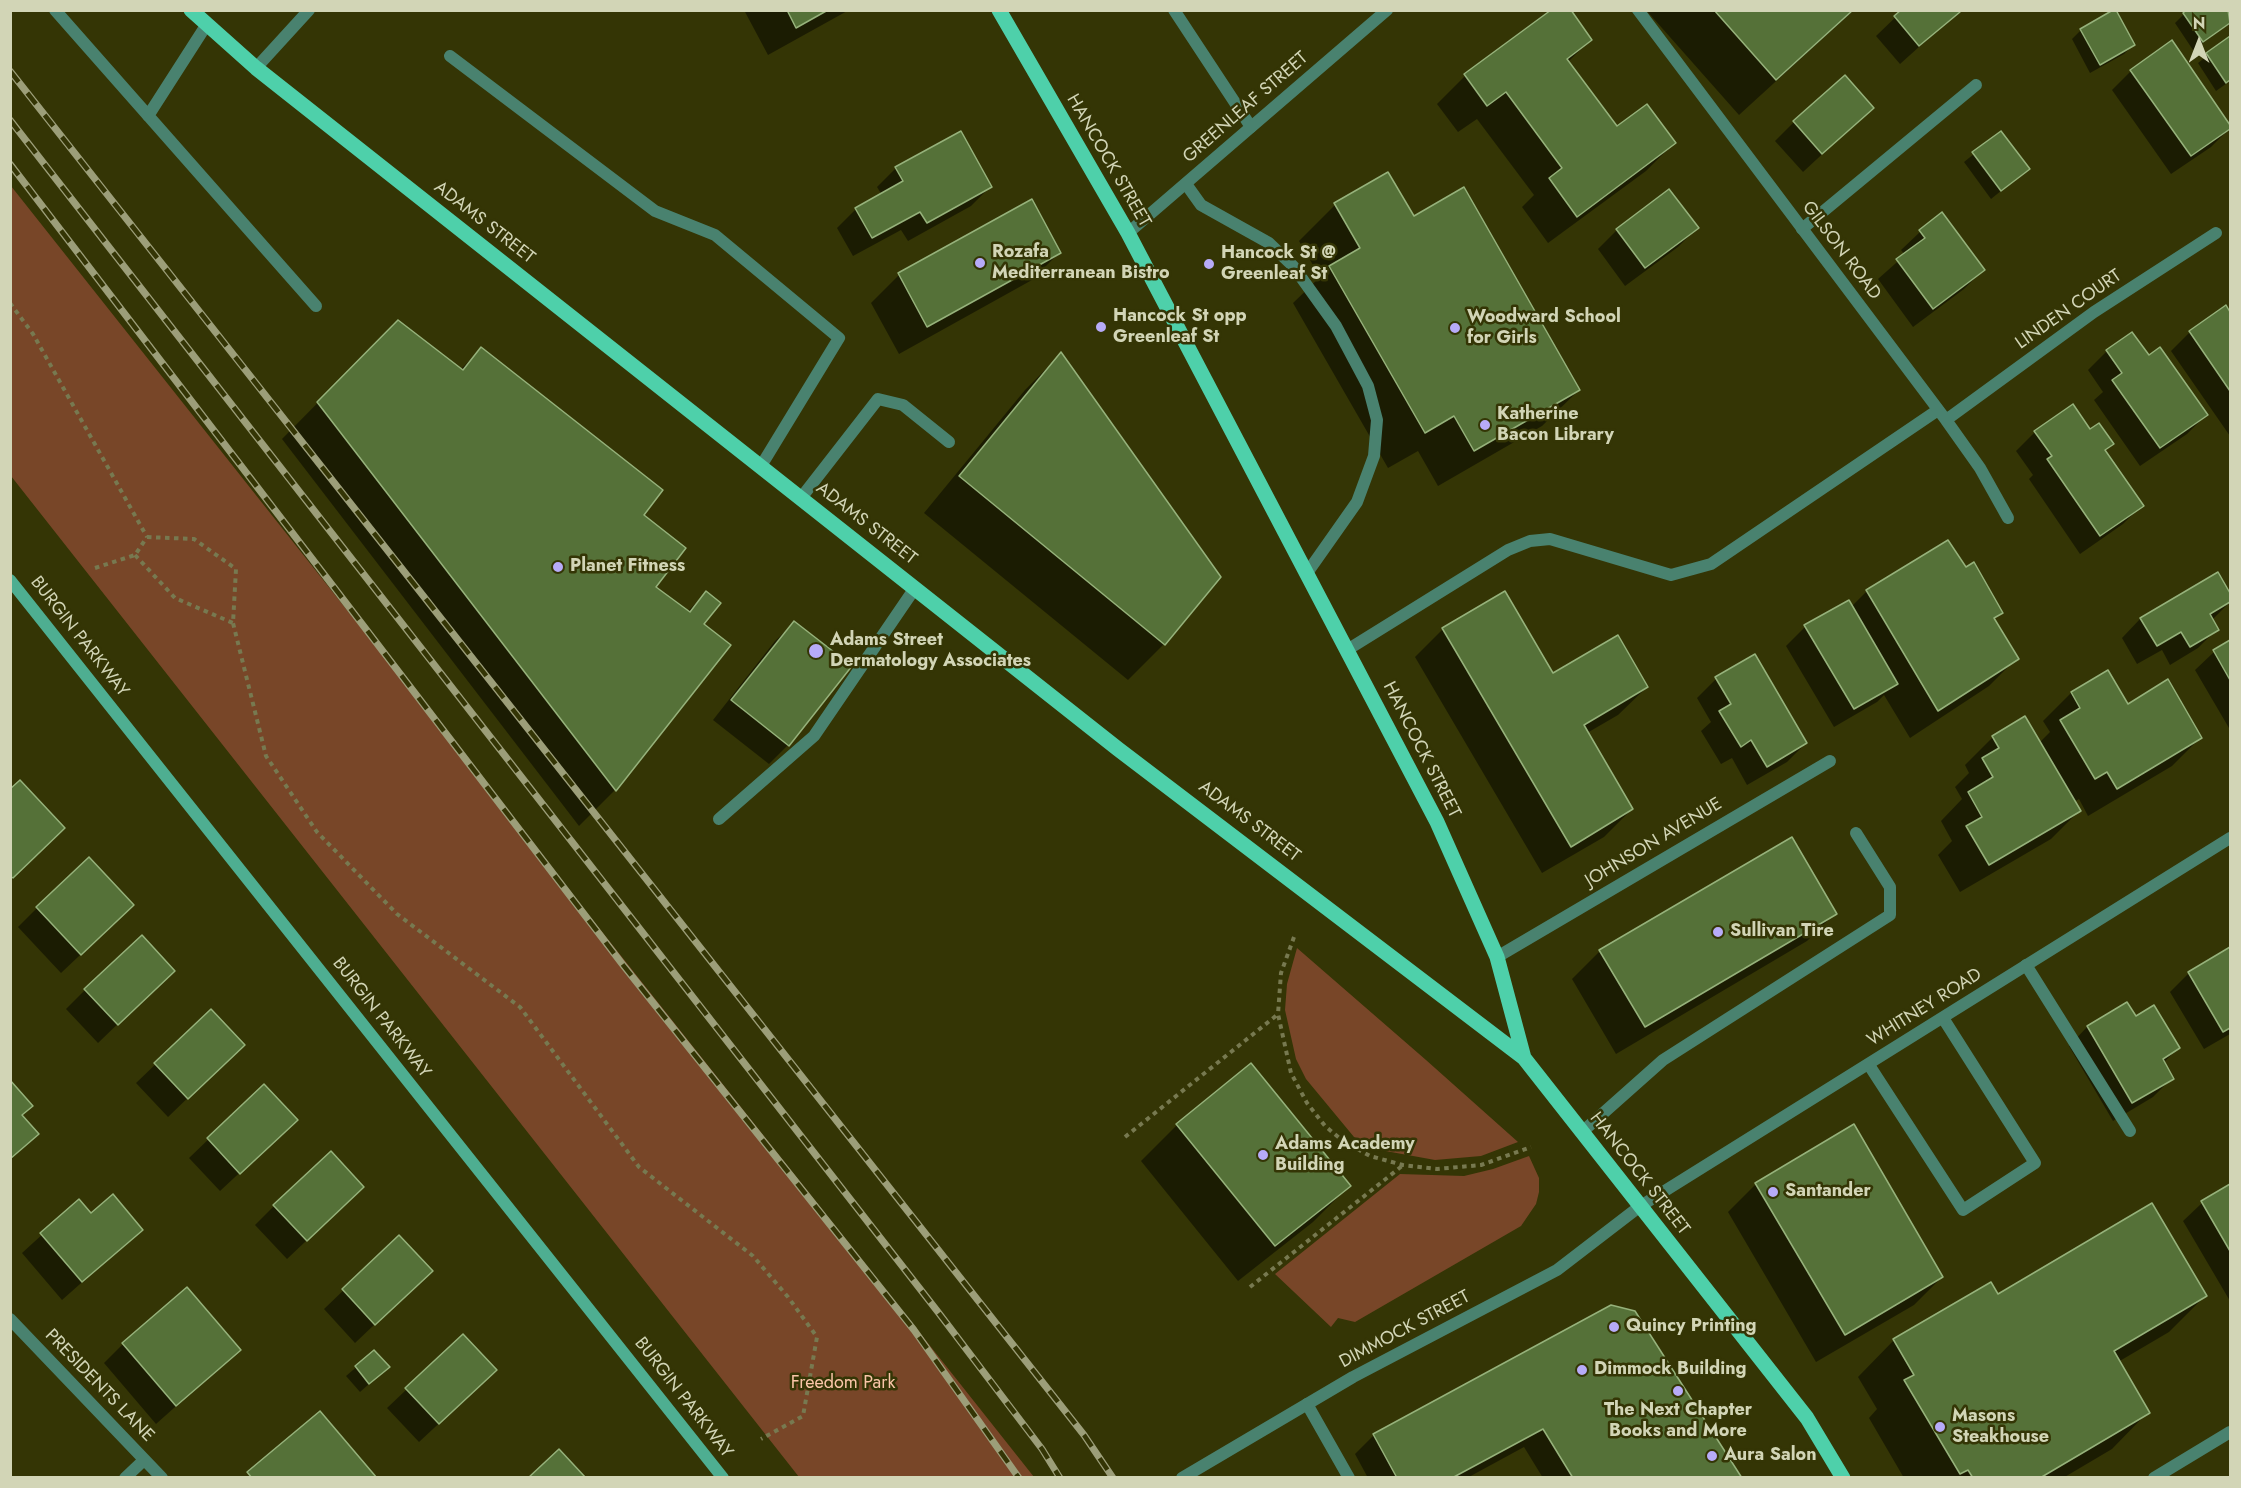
<!DOCTYPE html>
<style>
body{margin:0}
#map{position:relative;width:2241px;height:1488px;overflow:hidden;background:#343505;font-family:Jost,sans-serif}
canvas{display:block}
.frame{position:absolute;inset:0;border:12px solid #d2d5b6;pointer-events:none}
.north{position:absolute;left:2169px;top:12px;width:60px;height:60px;-webkit-text-stroke:4px #343505;paint-order:stroke;rotate:0deg;font-size:16px;font-weight:700;line-height:24px;text-align:center;color:#d2d5b6}
.north::after{content:'';display:block;margin:auto;width:21px;height:27px;background:#d2d5b6;clip-path:polygon(50% 0,100% 100%,50% 72%,0 100%)}
</style>
<div id="map">
<canvas width="2241" height="1488"></canvas>
<div class="frame"></div>
<div class="north">N</div>
</div>
<script>
const context = document.querySelector('canvas').getContext('2d');
context.lineJoin = 'round';
function fill(path, color) {
  context.fillStyle = color;
  context.fill(path, 'evenodd');
}
function toPath(rows) {
  const path = new Path2D();
  for (const r of rows) {
    path.moveTo(r[0], r[1]);
    for (let i = 2; i < r.length; i += 2) path.lineTo(r[i], r[i + 1]);
  }
  return path;
}
function strokePath(path, color, width, dash) {
  context.strokeStyle = color;
  context.lineWidth = width;
  context.lineCap = dash ? 'butt' : 'round';
  context.setLineDash(dash || []);
  context.stroke(path);
}
function drawText(font, color, halo, rows, align = 'center') {
  context.font = font + ' Jost,sans-serif';
  context.lineWidth = 5;
  context.setLineDash([]);
  context.textBaseline = 'middle';
  context.strokeStyle = halo;
  context.fillStyle = color;
  for (const [text, x, y, turn = 0] of rows) {
    context.save();
    context.translate(x, y);
    context.rotate((+turn || 0) * Math.PI / 180);
    context.textAlign = isNaN(turn) ? turn : align;
    if (halo) context.strokeText(text, 0, 0);
    context.fillText(text, 0, 0);
    context.restore();
  }
}
fill(toPath([
 [11,186,1034,1477,799,1477,11,476],
 [1297,948,1426,1060,1518,1142,1481,1156,1435,1160,1380,1150,1354,1137,1306,1079,1296,1059,1285,1010,1287,984],
 [1529,1156,1539,1178,1539,1192,1536,1204,1521,1226,1355,1322,1338,1318,1331,1327,1275,1274,1400,1174,1464,1176,1493,1169]
]), '#784628');
fill(toPath([
 [744,10,849,10,768,55],
 [1553,10,1590,40,1568,62,1617,129,1674,143,1646,171,1548,243,1522,207,1534,195,1477,119,1458,132,1437,104,1465,76],
 [1646,10,1854,10,1739,115],
 [1903,10,1958,12,1900,64,1876,36],
 [2226,10,2230,23,2193,50,2175,23,2184,14],
 [2081,30,2133,45,2124,54,2090,73,2072,39],
 [2230,38,2230,81,2216,91,2198,63],
 [2172,43,2230,128,2211,147,2171,174,2112,90,2131,71],
 [1872,108,1803,172,1775,141,1794,122],
 [2000,133,2028,169,1991,199,1964,162],
 [896,168,990,187,971,206,908,241,901,230,853,256,837,228,856,209,882,195,877,187],
 [1388,174,1413,218,1579,390,1542,426,1438,486,1418,451,1388,468,1293,303,1320,277,1299,241,1335,205],
 [1032,201,1060,252,1032,280,899,354,871,303,899,275],
 [1697,228,1678,247,1625,286,1598,249,1617,230],
 [1920,232,1983,270,1964,289,1913,327,1878,279,1905,255,1901,250],
 [2225,307,2230,315,2230,436,2171,351,2190,332],
 [481,349,642,515,654,587,687,612,706,593,702,624,729,645,615,790,579,826,282,439,362,358,460,370],
 [2107,351,2148,357,2206,415,2187,434,2140,466,2094,400,2103,392,2088,370],
 [1061,354,1164,644,1128,680,924,513,1025,390],
 [2090,431,2112,444,2104,451,2142,505,2123,524,2080,554,2029,479,2033,475,2016,451,2035,432],
 [2218,574,2230,595,2230,602,2212,620,2217,629,2198,648,2170,665,2162,650,2137,664,2122,638,2140,619],
 [1867,591,2001,613,1993,620,2017,658,1989,686,1910,738,1884,695,1877,702,1834,727,1786,646,1805,627,1851,607],
 [794,623,788,745,769,764,713,720,775,641],
 [1443,629,1553,675,1647,687,1618,715,1587,733,1632,809,1604,837,1542,873,1415,657],
 [2230,642,2230,727,2229,728,2195,670,2214,652],
 [2108,673,2127,706,2200,738,2172,766,2088,816,2079,799,2074,802,2079,811,2051,839,1960,892,1938,855,1952,841,1941,821,1962,799,1955,787,1969,773,1965,765,1993,737,2039,743,2050,732,2043,721,2071,693],
 [1716,679,1806,743,1787,762,1747,785,1732,758,1721,764,1701,731,1711,722,1697,698],
 [37,908,113,924,61,973,18,927],
 [1835,913,1807,941,1616,1054,1572,979,1600,951],
 [2230,949,2230,1034,2204,1049,2170,992,2189,973],
 [154,989,98,1043,66,1009,85,990],
 [2127,1004,2135,1018,2178,1048,2163,1063,2172,1078,2153,1097,2113,1121,2069,1046,2087,1027],
 [211,1011,224,1063,168,1117,136,1083],
 [264,1086,277,1138,220,1191,189,1158],
 [1177,1125,1349,1186,1313,1222,1238,1281,1141,1161],
 [1756,1184,1942,1277,1914,1305,1816,1362,1728,1212],
 [2230,1186,2230,1301,2183,1221,2202,1203],
 [79,1201,91,1215,141,1230,62,1300,22,1253],
 [274,1206,343,1206,287,1259,255,1225],
 [399,1237,412,1289,355,1343,324,1309],
 [1997,1296,2205,1296,2169,1332,2118,1362,2148,1412,2112,1449,2063,1478,1904,1478,1869,1418,1877,1409,1858,1377,1894,1340],
 [1612,1306,1740,1478,1543,1478,1524,1447,1467,1478,1368,1478,1355,1454,1374,1435],
 [463,1336,476,1389,419,1442,387,1408],
 [123,1344,239,1350,156,1424,104,1363],
 [374,1352,378,1376,360,1392,346,1376]
]), '#0007');
const building = toPath([
 [787,10,828,10,796,28,787,10],
 [1551,10,1571,10,1592,40,1567,59,1617,126,1647,104,1676,143,1577,217,1549,178,1562,168,1506,92,1487,106,1464,74,1551,10],
 [1714,10,1853,10,1776,80,1714,10],
 [1901,10,1959,10,1960,12,1919,46,1894,16,1901,10],
 [2113,10,2116,10,2135,45,2100,65,2080,29,2113,10],
 [2186,10,2228,10,2230,23,2203,42,2183,13,2186,10],
 [2230,36,2230,80,2226,83,2206,53,2230,36],
 [2172,40,2230,125,2230,129,2191,156,2130,70,2172,40],
 [1845,75,1874,108,1822,154,1793,121,1845,75],
 [961,131,992,187,927,223,920,212,872,238,855,208,903,181,895,167,961,131],
 [2001,131,2030,169,2001,191,1972,152,2001,131],
 [1388,172,1414,216,1464,187,1580,390,1474,451,1454,416,1425,433,1329,266,1360,248,1334,203,1388,172],
 [1669,189,1699,228,1645,268,1616,229,1669,189],
 [1032,199,1061,253,927,327,898,273,1032,199],
 [1942,212,1985,270,1933,309,1896,259,1925,238,1919,230,1942,212],
 [2226,305,2230,312,2230,391,2189,331,2226,305],
 [398,320,463,370,481,347,663,490,644,515,686,548,656,587,690,612,706,591,721,603,704,624,731,645,616,791,317,402,398,320],
 [2132,332,2149,355,2160,347,2208,415,2160,448,2112,380,2122,373,2106,350,2132,332],
 [1061,352,1221,577,1165,645,959,476,1061,352],
 [2073,404,2090,429,2099,423,2114,444,2105,450,2144,506,2100,536,2047,459,2052,456,2034,431,2073,404],
 [1948,540,1966,567,1974,562,2003,613,1994,618,2019,659,1938,711,1866,590,1948,540],
 [2218,572,2230,593,2230,602,2210,614,2219,630,2190,647,2181,632,2157,646,2140,618,2218,572],
 [1505,591,1553,673,1618,635,1648,687,1584,725,1633,809,1571,847,1442,628,1505,591],
 [1849,600,1898,684,1854,709,1804,625,1849,600],
 [794,621,852,666,789,746,731,700,794,621],
 [2230,640,2230,680,2213,650,2230,640],
 [1755,654,1807,743,1767,767,1751,740,1741,747,1719,711,1731,704,1715,677,1755,654],
 [2108,670,2128,704,2168,679,2202,738,2117,789,2107,772,2095,779,2060,720,2080,708,2071,692,2108,670],
 [2025,716,2081,811,1989,865,1966,826,1982,817,1968,792,1993,777,1982,758,1999,748,1992,736,2025,716],
 [20,780,65,828,13,878,10,876,10,789,20,780],
 [1792,837,1837,914,1645,1027,1599,950,1792,837],
 [89,857,134,905,81,955,36,907,89,857],
 [142,935,175,971,118,1025,84,989,142,935],
 [2230,947,2230,1028,2223,1032,2188,972,2230,947],
 [2127,1002,2136,1016,2154,1005,2180,1048,2163,1059,2174,1079,2132,1103,2087,1026,2127,1002],
 [211,1009,245,1045,188,1099,154,1063,211,1009],
 [1251,1063,1351,1186,1275,1246,1176,1124,1251,1063],
 [10,1080,33,1106,22,1115,39,1134,10,1159,10,1080],
 [264,1084,298,1120,240,1174,207,1138,264,1084],
 [1854,1124,1943,1277,1845,1335,1755,1183,1854,1124],
 [331,1151,364,1187,307,1241,273,1205,331,1151],
 [2230,1184,2230,1251,2201,1201,2230,1184],
 [113,1194,143,1230,82,1282,40,1233,79,1199,91,1213,113,1194],
 [2152,1203,2207,1296,2114,1351,2150,1413,2040,1478,1973,1478,1968,1470,1960,1474,1904,1380,1914,1375,1893,1339,1991,1282,1998,1294,2152,1203],
 [399,1235,433,1271,375,1325,342,1289,399,1235],
 [187,1287,241,1350,176,1406,122,1343,187,1287],
 [1611,1305,1635,1311,1742,1478,1573,1478,1543,1429,1452,1478,1397,1478,1373,1434,1611,1305],
 [463,1334,497,1370,439,1424,405,1388,463,1334],
 [374,1350,390,1367,369,1384,355,1366,374,1350],
 [320,1411,377,1478,252,1478,247,1472,320,1411],
 [559,1449,586,1478,528,1478,559,1449]
]);
fill(building, '#557138');
strokePath(building, '#96b27b', 1.5);
strokePath(toPath([
 [10,303,33,334,147,537],
 [147,537,194,539,236,569,233,623,266,756,317,832,397,914,520,1007,639,1167,753,1256,788,1297,817,1337,803,1416,761,1439],
 [135,555,175,598,233,623],
 [95,568,135,555,147,537],
 [1294,937,1281,973,1278,1014,1291,1073,1307,1103,1325,1126,1343,1141,1370,1156,1403,1165,1437,1169,1481,1165,1531,1147],
 [1125,1137,1277,1015],
 [1250,1287,1402,1166]
]), '#777950', 4, [4.5, 4.5]);
strokePath(toPath([
 [55,10,316,306],
 [1174,10,1251,127],
 [450,56,655,211,715,235,839,338,761,466],
 [256,68,309,10],
 [148,116,207,24],
 [1186,184,1201,205,1269,243,1293,266,1336,326,1368,386,1377,420,1374,456,1357,502,1307,573],
 [1802,229,1976,85],
 [801,498,878,399,903,405,949,442],
 [1347,650,1508,550,1530,541,1550,539,1671,575,1711,564,1938,410],
 [719,819,814,736,915,588],
 [2026,965,2130,1131],
 [1869,1065,1963,1210,2035,1163,1943,1018],
 [1582,1132,1663,1060,1890,915,1890,887,1856,833],
 [1307,1404,1349,1478]
]), '#49826f', 12);
strokePath(toPath([
 [1638,10,1946,420,1980,468,2008,518],
 [1946,420,2094,312,2216,233],
 [1497,957,1830,761],
 [10,1319,162,1478],
 [125,1478,144,1460]
]), '#49826f', 12);
strokePath(toPath([
 [1128,233,1387,10],
 [1182,1478,1353,1377,1557,1270,1639,1207,2230,838],
 [2154,1478,2230,1432]
]), '#49826f', 12);
strokePath(toPath([
 [10,580,723,1478]
]), '#4eae91', 12);
strokePath(toPath([
 [191,10,256,68,1118,749,1524,1058],
 [999,10,1128,233,1437,822,1497,957,1524,1058,1807,1418,1843,1478]
]), '#4ed0aa', 15);
const rail = toPath([
 [10,71,1084,1435,1113,1478],
 [10,120,938,1312,1042,1449,1060,1478],
 [10,164,623,965,914,1330,1019,1478]
]);
strokePath(rail, '#9c9e79', 7);
strokePath(rail, '#343505', 4.5, [14]);
for (const [x, y, r, color] of [
 [980,263,6,"#b7abf8"],
 [1209,264,6,"#b7abf8"],
 [1101,327,6,"#b7abf8"],
 [1455,328,6,"#b7abf8"],
 [1485,425,6,"#b7abf8"],
 [558,567,6,"#b7abf8"],
 [816,651,8,"#b7abf8"],
 [1718,932,6,"#b7abf8"],
 [1263,1155,6,"#b7abf8"],
 [1773,1192,6,"#b7abf8"],
 [1614,1327,6,"#b7abf8"],
 [1582,1370,6,"#b7abf8"],
 [1678,1391,6,"#b7abf8"],
 [1940,1427,6,"#b7abf8"],
 [1712,1456,6,"#b7abf8"]
]) {
  const dot = new Path2D();
  dot.arc(x, y, r, 0, 2 * Math.PI);
  context.fillStyle = color;
  context.fill(dot);
  strokePath(dot, '#343505', 2);
}
drawText('18px', '#d2d5b6', '#343505', [
 ["GREENLEAF STREET",1246,108,-41],
 ["HANCOCK STREET",1108,161,60],
 ["ADAMS STREET",484,223,38],
 ["GILSON ROAD",1841,251,53],
 ["LINDEN COURT",2069,310,-35],
 ["ADAMS STREET",866,524,38],
 ["BURGIN PARKWAY",79,637,52],
 ["HANCOCK STREET",1421,750,63],
 ["ADAMS STREET",1249,822,37],
 ["JOHNSON AVENUE",1654,843,-31],
 ["WHITNEY ROAD",1925,1008,-32],
 ["BURGIN PARKWAY",381,1018,52],
 ["HANCOCK STREET",1639,1174,52],
 ["DIMMOCK STREET",1405,1330,-28],
 ["PRESIDENTS LANE",99,1386,46],
 ["BURGIN PARKWAY",683,1398,52]
]);
drawText('bold 18px', '#d2d5b6', '#343505', [
 ["Rozafa",992,253],
 ["Mediterranean Bistro",992,274],
 ["Hancock St @",1221,254],
 ["Greenleaf St",1221,275],
 ["Hancock St opp",1113,317],
 ["Greenleaf St",1113,338],
 ["Woodward School",1467,318],
 ["for Girls",1467,339],
 ["Katherine",1497,415],
 ["Bacon Library",1497,436],
 ["Planet Fitness",570,567],
 ["Adams Street",830,641],
 ["Dermatology Associates",830,662],
 ["Sullivan Tire",1730,932],
 ["Adams Academy",1275,1145],
 ["Building",1275,1166],
 ["Santander",1785,1192],
 ["Quincy Printing",1626,1327],
 ["Dimmock Building",1594,1370],
 ["The Next Chapter",1678,1411,"center"],
 ["Books and More",1678,1432,"center"],
 ["Masons",1952,1417],
 ["Steakhouse",1952,1438],
 ["Aura Salon",1724,1456]
], 'left');
drawText('18px', '#fac5a8', '#343505', [
 ["Freedom Park",843,1384]
]);
</script>
